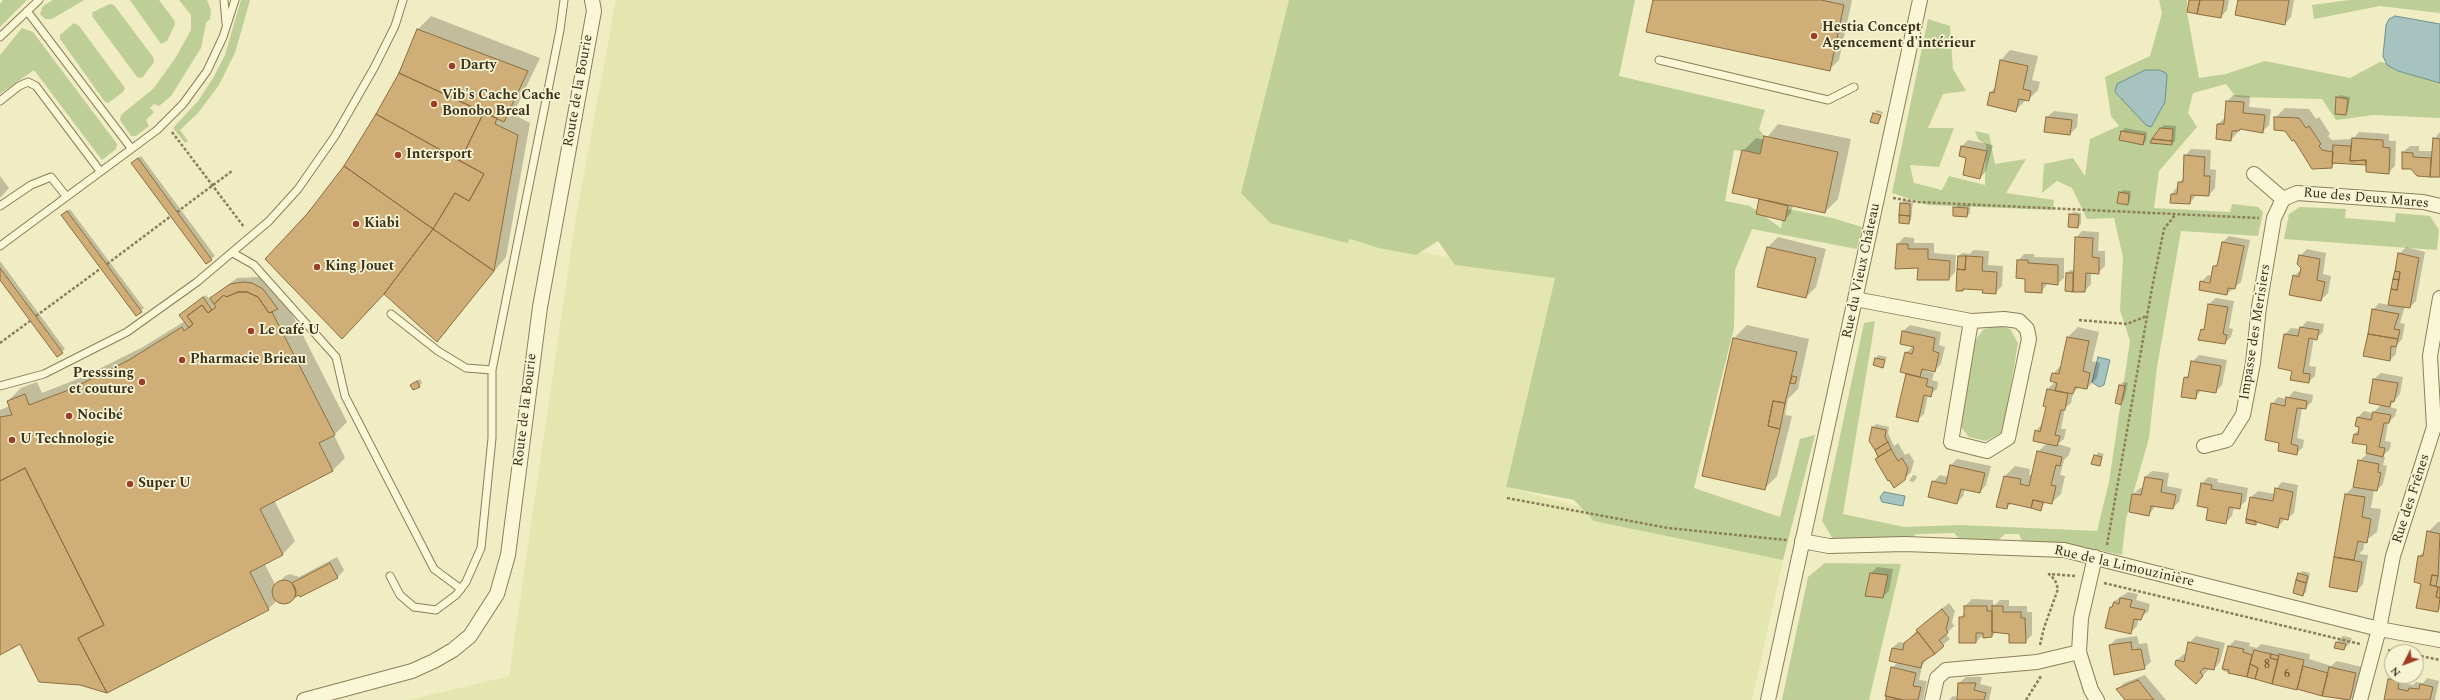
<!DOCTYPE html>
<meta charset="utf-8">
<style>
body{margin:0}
#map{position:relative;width:2440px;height:700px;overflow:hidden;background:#f0ecc3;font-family:Spectral,serif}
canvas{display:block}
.north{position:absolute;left:2384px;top:644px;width:40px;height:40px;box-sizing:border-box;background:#f7f4d4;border:1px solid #aca68b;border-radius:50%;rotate:228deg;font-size:11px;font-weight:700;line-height:16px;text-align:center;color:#3b321e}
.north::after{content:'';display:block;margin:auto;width:14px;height:18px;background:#9e3d26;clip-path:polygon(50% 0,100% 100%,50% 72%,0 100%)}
</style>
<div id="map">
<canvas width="2440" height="700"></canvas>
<div class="north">N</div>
</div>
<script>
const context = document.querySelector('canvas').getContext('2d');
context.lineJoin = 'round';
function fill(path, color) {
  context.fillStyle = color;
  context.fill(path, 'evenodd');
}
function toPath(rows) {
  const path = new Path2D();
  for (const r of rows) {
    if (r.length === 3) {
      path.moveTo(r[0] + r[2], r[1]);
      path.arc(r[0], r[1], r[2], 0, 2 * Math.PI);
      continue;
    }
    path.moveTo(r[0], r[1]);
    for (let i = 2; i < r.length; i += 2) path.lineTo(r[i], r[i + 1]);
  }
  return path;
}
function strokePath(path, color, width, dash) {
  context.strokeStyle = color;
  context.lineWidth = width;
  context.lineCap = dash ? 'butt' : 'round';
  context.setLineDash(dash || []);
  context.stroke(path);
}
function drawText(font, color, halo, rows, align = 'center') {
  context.font = font + ' Spectral,serif';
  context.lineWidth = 3.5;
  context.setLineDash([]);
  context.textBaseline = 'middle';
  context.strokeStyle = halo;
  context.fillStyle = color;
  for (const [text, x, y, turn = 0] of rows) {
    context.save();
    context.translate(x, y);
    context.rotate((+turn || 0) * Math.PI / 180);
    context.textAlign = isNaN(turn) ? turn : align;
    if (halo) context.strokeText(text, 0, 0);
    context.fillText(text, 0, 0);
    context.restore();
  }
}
fill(toPath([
 [616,0,1289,0,1241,193,1270,223,1555,278,1506,487,1783,560,1752,700,409,700,509,676,575,223]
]), '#e4e6b0');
fill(toPath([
 [3,0,27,0,0,27,0,4],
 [53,0,84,0,52,19,45,19,40,14,43,6],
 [130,0,159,0,174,20,175,24,167,41,161,44],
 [179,0,207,0,211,10,210,19,206,23,201,48,171,96,159,106,154,104,150,108,154,112,146,120,149,126,136,136,131,136,120,120,121,115,154,88,176,57,191,30,191,15],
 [241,0,250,0,235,53,219,85,198,113,180,130,188,141,185,143,173,128,199,100,213,78,225,55],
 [1289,0,1635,0,1619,76,1765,110,1759,129,1764,136,1760,154,1734,150,1725,201,1750,206,1781,228,1784,208,1832,218,1862,227,1857,249,1752,229,1735,270,1734,328,1694,488,1780,517,1800,439,1815,435,1783,560,1594,521,1574,500,1506,487,1555,278,1455,265,1438,241,1416,255,1379,248,1350,239,1347,243,1270,223,1241,193],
 [2159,0,2187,0,2187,12,2199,78,2226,74,2265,61,2350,78,2380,62,2440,73,2440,118,2374,115,2336,120,2322,99,2236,97,2226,84,2193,93,2188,113,2197,127,2159,171,2154,208,2230,212,2232,204,2258,207,2263,212,2258,236,2181,231,2157,367,2149,438,2126,519,2122,555,2087,548,2023,543,2019,534,2005,534,1997,541,1959,539,1954,533,1917,534,1911,537,1833,539,1822,521,1864,323,1875,321,1843,514,1904,527,1961,525,2097,531,2109,482,2130,341,2120,310,2123,257,2114,218,2087,219,2072,188,2057,181,2042,193,2044,164,2073,158,2085,176,2090,139,2119,126,2111,116,2105,77,2150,56,2162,13],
 [2350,0,2440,0,2440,13,2380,6,2314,19,2312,5],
 [110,4,114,5,153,57,154,62,142,78,137,77,92,16,93,12],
 [1928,19,1950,26,1953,69,1966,91,1943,94,1928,128,1954,128,1939,167,1910,165,1914,183,1942,190,1949,176,1985,185,1986,145,1978,139,1975,131,1989,134,1995,164,2026,159,2006,193,2054,200,2053,210,1928,205,1892,193],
 [74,23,79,26,125,88,123,92,108,103,105,102,60,39,60,35],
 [22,28,33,32,117,144,116,149,102,160,34,70,0,94,0,55],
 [2300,207,2346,209,2345,218,2395,222,2396,213,2430,216,2439,230,2437,250,2284,239,2289,214],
 [1996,325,2010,329,2018,343,2004,426,2001,433,1986,441,1969,437,1961,427,1975,341,1983,330],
 [1825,563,1901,564,1869,700,1782,700,1808,577]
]), '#bdcf97');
const water = toPath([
 [2395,16,2440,24,2440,83,2398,71,2387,65,2383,56,2386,25,2389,19,2395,16],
 [2145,70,2159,70,2166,73,2167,76,2165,102,2151,127,2146,125,2115,92,2117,84,2145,70],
 [2098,357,2110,360,2104,385,2099,387,2092,382,2098,357],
 [1884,492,1905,496,1903,506,1882,502,1880,497,1884,492]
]);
fill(water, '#a6c3c0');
strokePath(water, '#6c9290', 1);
fill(toPath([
 [1654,0,1852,0,1839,60,1829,70],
 [2190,0,2229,0,2227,10,2221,17],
 [2239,0,2294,0,2291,17,2285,24],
 [431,16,540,58,516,108,511,113,530,123,506,257,437,340,385,293,266,259,327,191,377,115,399,73,418,29],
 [2010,50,2038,56,2032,80,2040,82,2038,90,2028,100,2026,100,2015,111,1988,105,1991,92,1996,86,2001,60],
 [2233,95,2250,96,2249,107,2271,109,2269,125,2263,131,2238,129,2237,133,2231,140,2218,124,2225,118,2227,102],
 [2340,95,2350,97,2348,111,2345,114,2337,98],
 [2285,108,2309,109,2316,119,2319,117,2330,134,2328,136,2332,140,2353,139,2359,132,2389,134,2389,141,2396,141,2395,166,2388,173,2367,164,2336,162,2331,167,2294,139,2275,118],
 [1877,110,1883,112,1883,114,1875,112],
 [2054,111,2078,114,2077,127,2070,134,2047,117],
 [1874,113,1882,116,1878,123],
 [1778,124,1851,139,1838,199,1825,212,1793,205,1791,213,1785,220,1760,200,1743,151,1756,138,1765,140],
 [2164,125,2176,126,2175,141,2172,144,2160,129],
 [2125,128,2147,132,2146,141,2143,144,2122,131],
 [2440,132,2440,175,2418,175,2403,152,2410,146,2419,146,2419,151,2433,151,2434,139],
 [1968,140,1993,145,1986,171,1980,178,1962,146],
 [2191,149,2211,150,2210,169,2216,170,2215,188,2209,195,2197,194,2190,203,2172,194,2184,177,2185,156],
 [141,156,215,256,206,263,136,160],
 [0,176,9,188,0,198],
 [2123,190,2131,191,2130,201,2127,204,2120,193],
 [1904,200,1913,201,1911,220,1908,223,1901,203],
 [1957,205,1970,205,1970,213,1967,216,1954,208],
 [70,209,144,308,136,315,65,213],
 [2073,212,2081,213,2081,224,2078,227,2070,215],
 [2082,231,2099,232,2098,251,2105,251,2105,266,2098,273,2091,273,2091,284,2085,291,2066,290,2067,273,2070,270,2075,270,2076,238],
 [2229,236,2250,240,2241,282,2227,294,2201,282,2208,275,2212,276,2214,267,2219,262,2223,242],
 [2205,281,2215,283,2214,285,2205,283],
 [1778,237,1826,249,1816,287,1806,297,1758,286,1768,247],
 [1904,237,1914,238,1914,243,1934,243,1934,253,1956,255,1955,272,1949,279,1919,267,1896,267,1898,244],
 [2406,247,2425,252,2416,301,2410,307,2405,306,2400,323,2405,324,2402,339,2397,345,2396,354,2390,360,2373,310,2379,303,2389,305,2399,254],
 [2307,249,2326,253,2323,274,2331,276,2328,293,2321,300,2294,276,2301,270,2300,256],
 [1973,250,1989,251,1988,265,2003,266,2002,286,1995,293,1984,289,1965,288,1963,290,1959,256,1962,253,1970,254],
 [2024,254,2034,254,2034,257,2064,258,2064,278,2057,284,2048,283,2041,292,2026,278,2018,261],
 [0,261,65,349,57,356,0,279],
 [259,277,269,282,285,300,347,422,334,435,345,458,333,470,274,500,295,541,283,554,264,563,276,586,285,576,290,574,299,577,337,557,344,570,338,577,301,596,300,594,295,596,288,603,281,603,278,600,268,609,107,692,20,643,0,654,0,410,10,406,8,401,21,388,37,382,42,393,85,376,143,347,185,321,184,312,206,295,208,298,216,294,237,278],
 [2216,298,2234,301,2229,328,2233,329,2231,337,2225,343,2202,330,2206,326,2209,304],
 [2307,321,2324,324,2323,332,2316,338,2314,338,2309,366,2316,367,2315,376,2308,382,2293,370,2285,334,2291,328,2300,329],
 [1747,325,1809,339,1798,389,1788,399,1785,415,1792,416,1777,476,1765,488,1734,338],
 [1910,325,1941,332,1939,345,1945,347,1941,364,1935,370,1926,369,1926,371,1934,373,1932,380,1938,382,1937,389,1928,395,1924,414,1917,420,1897,416,1907,373,1906,353,1913,346,1903,331],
 [2078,327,2099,332,2092,361,2100,363,2097,378,2087,388,2079,387,2073,393,2071,403,2065,408,2061,429,2066,429,2064,439,2058,444,2071,448,2069,455,2064,460,2060,475,2065,476,2061,494,2051,503,2045,502,2041,510,2012,503,2006,508,1998,507,2005,476,2015,466,2030,469,2029,475,2033,475,2038,452,2047,443,2036,431,2042,424,2047,406,2045,405,2048,389,2056,381,2053,374,2062,364,2068,337],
 [1878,355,1887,357,1882,367,1874,364],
 [2199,355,2227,360,2222,385,2216,391,2202,389,2195,398,2185,378,2190,373,2192,362],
 [2381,373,2403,377,2400,394,2389,407,2397,409,2395,416,2388,423,2385,441,2391,442,2390,449,2382,457,2385,457,2383,465,2387,466,2383,484,2377,490,2374,490,2371,508,2381,509,2377,532,2365,541,2363,550,2359,554,2368,555,2363,584,2357,591,2330,586,2346,494,2354,486,2359,461,2366,455,2368,444,2354,434,2360,429,2357,418,2364,411,2373,413,2381,405,2374,379],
 [420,379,422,383,419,386,411,385],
 [2123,382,2128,383,2124,400,2121,403,2116,402,2120,385],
 [2294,391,2313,395,2312,402,2305,408,2302,408,2297,438,2304,440,2303,447,2296,454,2280,442,2272,404,2278,397,2287,399],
 [1876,424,1889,427,1888,433,1894,446,1898,443,1905,455,1909,453,1914,461,1911,472,1904,479,1876,459,1879,456,1870,441,1873,427],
 [2098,452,2104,454,2099,465,2093,463],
 [1957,459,1991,466,1986,485,1980,492,1965,489,1963,496,1957,503,1933,482,1940,475,1948,477,1951,465],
 [2152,471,2169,473,2167,486,2182,489,2179,502,2173,508,2156,505,2149,515,2133,494,2140,488,2144,488,2145,477],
 [1913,475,1917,476,1916,479,1913,482,1909,481],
 [2208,477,2218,479,2217,482,2248,488,2246,501,2239,507,2234,507,2232,516,2225,523,2209,507,2202,484],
 [2282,482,2298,485,2294,513,2287,519,2285,519,2278,527,2258,521,2255,524,2251,497,2258,491,2275,494,2276,489],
 [2438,522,2440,522,2440,609,2438,611,2422,583,2419,556,2425,551,2428,532],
 [1877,567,1893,569,1889,591,1882,597,1867,595,1871,573],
 [2302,571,2310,573,2306,592,2303,595,2299,574],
 [2128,592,2138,594,2136,600,2150,604,2148,612,2139,618,2137,626,2130,633,2107,627,2113,602],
 [1972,599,1993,600,1993,604,1995,605,2000,600,2009,600,2009,606,2027,606,2027,612,2032,612,2032,635,2025,642,2010,633,1997,631,1992,636,1984,634,1976,642,1960,618,1965,613,1965,606],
 [1949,603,1955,611,1952,622,1954,626,1946,634,1950,639,1928,657,1922,666,1919,680,1927,681,1923,700,1886,700,1892,668,1898,662,1892,648,1899,642,1905,643,1924,623],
 [2137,636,2139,644,2147,643,2151,662,2144,668,2110,645,2116,639],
 [2196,636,2225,643,2220,662,2214,669,2210,668,2196,683,2177,660,2184,654,2187,655,2189,643],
 [2343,636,2352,638,2350,643,2344,649,2335,647,2337,642],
 [2235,640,2250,643,2249,646,2257,648,2261,644,2310,654,2309,659,2331,666,2337,661,2362,667,2355,695,2350,700,2343,700,2223,671,2229,646],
 [2145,675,2166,700,2126,700,2118,689,2124,683],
 [2393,676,2405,676,2404,683,2413,685,2416,682,2423,683,2427,678,2439,681,2435,700,2385,700,2389,680],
 [1966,677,1982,677,1980,684,1992,687,1989,700,1949,700,1953,696,1958,697,1959,683]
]), '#0003');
const building = toPath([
 [1653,0,1821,0,1844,5,1830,71,1646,32,1653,0],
 [2189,0,2200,0,2197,14,2187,12,2189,0],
 [2200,0,2224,0,2221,18,2197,14,2200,0],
 [2238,0,2289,0,2285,25,2235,15,2238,0],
 [417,29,528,71,504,122,399,73,417,29],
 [2000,60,2028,66,2023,89,2031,91,2029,101,2019,99,2016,112,1987,105,1990,92,1994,93,2000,60],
 [399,73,484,112,460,161,376,114,399,73],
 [2336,97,2348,99,2346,115,2335,114,2336,97],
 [2226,101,2244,102,2243,113,2265,115,2263,133,2240,129,2239,131,2232,131,2231,141,2216,139,2217,124,2224,124,2226,101],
 [484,112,497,118,495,124,518,135,494,271,433,229,455,193,469,201,484,174,460,161,484,112],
 [1873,113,1881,115,1878,124,1870,122,1873,113],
 [376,114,484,174,469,201,455,193,433,229,344,166,376,114],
 [2046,117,2072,120,2070,135,2044,132,2046,117],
 [2274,117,2299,118,2306,128,2309,126,2321,144,2319,146,2322,150,2333,152,2332,168,2312,169,2294,140,2292,141,2285,131,2274,130,2274,117],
 [2160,128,2173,129,2172,141,2152,139,2160,128],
 [2121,131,2145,135,2143,145,2119,140,2121,131],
 [1764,136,1838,152,1825,213,1732,193,1742,150,1760,154,1764,136],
 [2352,138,2383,140,2383,147,2390,148,2389,174,2366,172,2366,160,2350,161,2352,138],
 [2433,138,2440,139,2440,177,2430,177,2433,138],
 [2152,139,2172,141,2172,145,2150,143,2152,139],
 [2333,145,2351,146,2350,161,2366,160,2366,165,2332,163,2333,145],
 [1961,146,1987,151,1980,179,1963,175,1966,158,1959,156,1961,146],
 [2402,152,2413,153,2413,157,2431,158,2430,177,2417,176,2411,169,2402,169,2402,152],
 [2184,155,2205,157,2204,176,2210,176,2209,196,2191,195,2190,204,2170,203,2171,194,2177,194,2178,182,2183,182,2184,155],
 [138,158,212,260,206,264,131,163,138,158],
 [344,166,433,229,384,294,342,339,265,259,307,214,344,166],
 [2119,192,2129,194,2128,205,2117,203,2119,192],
 [1759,199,1788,206,1785,221,1756,214,1759,199],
 [1900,203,1910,204,1910,216,1899,215,1900,203],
 [1953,207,1968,208,1967,217,1953,216,1953,207],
 [67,211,142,312,136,316,61,215,67,211],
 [2069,214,2079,215,2078,228,2068,227,2069,214],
 [1899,215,1910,216,1909,224,1899,223,1899,215],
 [433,229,494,271,437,342,384,294,433,229],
 [2075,237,2093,238,2092,257,2099,258,2099,274,2086,273,2085,292,2073,292,2075,237],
 [2222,242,2244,246,2235,289,2228,288,2227,295,2199,290,2200,281,2210,283,2213,266,2217,266,2222,242],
 [1897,244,1908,244,1908,249,1928,249,1928,259,1950,261,1949,280,1917,280,1918,268,1895,269,1897,244],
 [1767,247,1816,258,1806,298,1757,287,1767,247],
 [2398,253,2419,258,2410,308,2388,305,2391,289,2397,290,2400,272,2395,271,2398,253],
 [2299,255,2320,259,2317,280,2325,282,2321,301,2289,295,2293,275,2299,277,2301,268,2297,264,2299,255],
 [1958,256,1966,256,1965,270,1957,269,1958,256],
 [1966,256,1983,257,1982,271,1997,272,1996,294,1982,293,1983,290,1963,289,1963,291,1956,291,1957,269,1965,270,1966,256],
 [2017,260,2028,260,2028,263,2058,265,2058,285,2042,283,2042,293,2025,292,2025,279,2016,278,2017,260],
 [0,268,63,353,57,357,0,280,0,268],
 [2395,271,2400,272,2399,280,2393,279,2395,271],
 [2066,273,2073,273,2073,292,2065,291,2066,273],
 [2393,279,2399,280,2397,290,2391,289,2393,279],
 [243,282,252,283,263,289,278,309,269,313,258,297,247,292,238,292,226,297,224,295,214,304,210,298,230,284,243,282],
 [238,292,247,292,258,297,269,313,272,312,335,435,319,443,333,471,260,509,283,555,250,572,269,610,107,693,78,638,104,625,25,468,0,481,0,417,12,415,7,401,25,394,29,405,71,389,129,360,182,327,184,331,193,324,187,316,202,305,208,313,216,307,214,304,224,295,226,297,238,292],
 [203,297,212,310,208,313,202,305,187,316,193,324,189,328,179,315,203,297],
 [2208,304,2228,307,2223,334,2227,335,2225,344,2198,340,2201,329,2204,330,2208,304],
 [2372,309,2399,314,2394,329,2400,330,2398,339,2368,334,2372,309],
 [2300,327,2319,330,2317,340,2309,338,2303,373,2310,374,2309,383,2290,380,2292,371,2278,368,2284,334,2298,336,2300,327],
 [1902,331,1935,338,1933,351,1939,353,1935,372,1922,369,1920,377,1900,372,1905,352,1912,354,1914,347,1900,344,1902,331],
 [2368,334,2398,339,2396,347,2391,346,2390,361,2363,356,2368,334],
 [2067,337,2089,341,2083,371,2090,373,2087,389,2075,387,2073,394,2055,391,2057,383,2050,381,2052,373,2059,374,2067,337],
 [1733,338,1797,352,1785,403,1773,401,1768,426,1780,429,1765,490,1702,476,1733,338],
 [1875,358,1885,360,1883,368,1873,365,1875,358],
 [2191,361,2221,366,2216,393,2197,390,2196,399,2181,397,2184,377,2188,378,2191,361],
 [1906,374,1928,379,1926,386,1933,388,1931,397,1924,395,1918,422,1896,417,1906,374],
 [1792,376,1797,377,1795,384,1790,383,1792,376],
 [2373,379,2398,383,2394,402,2391,401,2390,407,2369,403,2373,379],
 [417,381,420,387,413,390,410,385,417,381],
 [2119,385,2125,386,2121,405,2115,403,2119,385],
 [2047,389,2068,393,2065,410,2061,410,2055,435,2060,436,2057,446,2033,441,2035,430,2040,432,2046,407,2043,406,2047,389],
 [2286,397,2307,401,2306,409,2297,408,2291,444,2298,446,2297,455,2278,451,2279,443,2265,440,2271,403,2285,406,2286,397],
 [1773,401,1785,403,1780,429,1768,426,1773,401],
 [2373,412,2391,415,2389,423,2384,423,2379,447,2385,448,2383,457,2366,453,2367,445,2352,443,2354,434,2358,435,2359,427,2355,426,2357,417,2371,420,2373,412],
 [1872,427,1886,430,1885,437,1888,442,1875,450,1869,441,1872,427],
 [1888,442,1891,449,1878,457,1875,450,1888,442],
 [1891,449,1898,461,1902,458,1908,468,1905,480,1894,488,1889,480,1888,481,1875,459,1891,449],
 [2037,451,2062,457,2060,466,2056,465,2051,485,2056,486,2052,504,2033,500,2031,508,2008,503,2007,509,1996,507,2004,476,2021,479,2020,484,2029,486,2037,451],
 [2094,455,2102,457,2100,466,2091,464,2094,455],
 [2358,460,2379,464,2378,472,2381,473,2377,491,2353,487,2358,460],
 [1950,465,1985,473,1980,493,1961,489,1957,504,1928,497,1932,481,1946,484,1950,465],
 [25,468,104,625,78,638,107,693,80,685,39,682,20,644,0,655,0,481,25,468],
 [2145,477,2163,480,2161,492,2176,495,2173,509,2151,506,2149,516,2129,512,2132,494,2141,495,2145,477],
 [2201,483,2212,485,2211,489,2242,494,2240,509,2229,507,2226,524,2206,520,2208,508,2197,506,2201,483],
 [2275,488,2293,492,2288,520,2280,518,2278,528,2246,519,2250,497,2273,501,2275,488],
 [2345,494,2365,497,2362,517,2371,519,2367,543,2358,541,2354,560,2334,557,2345,494],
 [2033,500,2043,502,2041,511,2031,508,2033,500],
 [2246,519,2256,521,2256,525,2246,523,2246,519],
 [2427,531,2440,534,2438,576,2432,575,2430,585,2438,587,2436,597,2440,598,2438,612,2416,608,2421,584,2414,582,2418,556,2423,556,2427,531],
 [2334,557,2362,562,2357,592,2329,587,2334,557],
 [330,563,338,578,300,597,299,595,295,597,296,593,292,583,330,563],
 [1870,573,1888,575,1883,598,1865,596,1870,573],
 [2298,573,2308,576,2306,583,2296,580,2298,573],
 [2432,575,2438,576,2436,586,2430,585,2432,575],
 [284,592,12],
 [2296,580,2306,583,2303,596,2293,593,2296,580],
 [2438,587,2440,587,2440,598,2436,597,2438,587],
 [2120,598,2132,600,2130,607,2145,610,2141,620,2134,619,2131,634,2105,628,2110,607,2112,607,2114,602,2119,604,2120,598],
 [1964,606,1987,606,1987,611,1992,611,1992,637,1983,638,1983,633,1976,633,1976,643,1959,643,1959,617,1964,617,1964,606],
 [1992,606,2003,606,2003,612,2021,612,2021,618,2025,618,2026,643,2009,643,2009,634,1992,632,1992,606],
 [1942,609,1949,618,1946,629,1948,633,1939,640,1944,646,1935,654,1916,630,1942,609],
 [1918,632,1935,654,1922,662,1921,668,1889,661,1892,648,1903,650,1904,643,1918,632],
 [2131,642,2132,650,2141,649,2145,669,2114,675,2109,645,2131,642],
 [2188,642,2219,649,2214,670,2204,668,2200,672,2203,676,2196,684,2175,665,2176,660,2184,662,2188,642],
 [2336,642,2346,644,2344,650,2334,648,2336,642],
 [2228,646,2244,649,2243,652,2252,655,2247,677,2228,673,2229,670,2222,669,2228,646],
 [2254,650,2271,654,2270,658,2278,660,2272,684,2255,679,2258,668,2250,664,2254,650],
 [2271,654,2279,656,2278,660,2270,658,2271,654],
 [2279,654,2304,660,2297,690,2272,684,2279,654],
 [2250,664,2258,668,2255,679,2247,677,2250,664],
 [2303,666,2328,673,2322,696,2297,689,2303,666],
 [1891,667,1916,673,1913,686,1921,687,1918,700,1903,700,1885,696,1891,667],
 [2329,667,2356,673,2350,700,2322,696,2329,667],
 [2388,679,2399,681,2398,689,2408,691,2409,688,2419,689,2420,684,2433,687,2430,700,2384,700,2388,679],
 [2138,680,2154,700,2125,700,2116,689,2138,680],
 [1958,683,1976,683,1974,690,1986,693,1984,700,1957,700,1958,683],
 [1886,696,1903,700,1886,700,1886,696]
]);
fill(building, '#d0ae78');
strokePath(building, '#8c6d3e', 1);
const service = toPath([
 [224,0,226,23],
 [27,11,131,148],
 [0,37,39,0],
 [1659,60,1828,100,1854,87],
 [0,101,19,86,28,82,36,86,100,171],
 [0,206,31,185,51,177,66,196],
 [0,246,157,130,183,104,207,71,223,37,235,0],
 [233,253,254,265,336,357,345,396,434,569,461,589],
 [391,314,438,351,466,368,492,370],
 [0,386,44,374,127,332,197,282,269,221,298,189,335,136,374,68,395,26,403,0],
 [390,576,400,595,414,607,436,610,456,595,466,582,481,548,492,438,492,370,560,30,564,0]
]);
const minor = toPath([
 [2254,174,2283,199],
 [2283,199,2297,193,2423,202,2440,206],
 [1855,299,1971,321],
 [2004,319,2019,321,2027,329,2029,339,2008,438,1987,451,1951,442,1971,321,2004,319],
 [2204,446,2227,440,2243,415,2253,363,2259,307,2274,218,2283,199],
 [1802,541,1829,546,1905,544,2064,550,2379,629,2440,640],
 [2095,557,2081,618,2079,652,2091,690,2097,700],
 [304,700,412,671,434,661,453,650,470,636,497,594,508,555,540,307,594,11,592,0],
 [1768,700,1920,0],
 [1932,700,1937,678,1946,670,2037,662,2079,652],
 [2360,700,2379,629,2393,556,2434,427,2430,356,2440,298]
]);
strokePath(service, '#8c7e59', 9);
strokePath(minor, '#8c7e59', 16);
strokePath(toPath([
 [172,132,244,227],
 [1893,198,1918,202,2259,218],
 [177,212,232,171],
 [107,264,171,216],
 [36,316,100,269],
 [2079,320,2127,324,2147,316],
 [0,343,30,321],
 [1507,498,1668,528,1787,540],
 [2107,545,2152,288,2164,229,2175,215],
 [2104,583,2360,644],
 [2040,645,2044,628,2058,589,2055,580,2049,574,2076,576],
 [2388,650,2397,652],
 [2416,655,2440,660],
 [2026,700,2041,676]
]), '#8c7e59', 2.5, [3, 2]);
strokePath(service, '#faf7d7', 7);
strokePath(minor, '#faf7d7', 14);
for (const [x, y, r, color] of [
 [1814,36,4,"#9e3d26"],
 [452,66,4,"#9e3d26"],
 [434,104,4,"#9e3d26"],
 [398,155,4,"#9e3d26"],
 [356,224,4,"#9e3d26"],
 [317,267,4,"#9e3d26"],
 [251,331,4,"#9e3d26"],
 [182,360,4,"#9e3d26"],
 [142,382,4,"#9e3d26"],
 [69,416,4,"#9e3d26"],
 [12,440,4,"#9e3d26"],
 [130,484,4,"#9e3d26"]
]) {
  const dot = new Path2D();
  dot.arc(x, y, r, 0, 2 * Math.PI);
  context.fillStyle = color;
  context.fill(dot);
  strokePath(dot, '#f7f4d4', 1.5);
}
drawText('12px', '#605134', null, [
 ["8",2267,666],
 ["6",2287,675]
]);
drawText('bold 14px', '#3b321e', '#f7f4d4', [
 ["Hestia Concept",1822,28],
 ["Agencement d'intérieur",1822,44],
 ["Darty",460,66],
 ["Vib's Cache Cache",442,96],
 ["Bonobo Breal",442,112],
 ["Intersport",406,155],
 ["Kiabi",364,224],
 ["King Jouet",325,267],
 ["Le café U",259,331],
 ["Pharmacie Brieau",190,360],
 ["Presssing",134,374,"right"],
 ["et couture",134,390,"right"],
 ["Nocibé",77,416],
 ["U Technologie",20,440],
 ["Super U",138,484]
], 'left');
drawText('14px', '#3b321e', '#f7f4d4', [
 ["Route de la Bourie",579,91,-80],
 ["Rue des Deux Mares",2366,199,5],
 ["Rue du Vieux Château",1862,271,-78],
 ["Impasse des Merisiers",2256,332,-81],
 ["Route de la Bourie",526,410,-83],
 ["Rue des Frênes",2412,499,-72],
 ["Rue de la Limouzinière",2124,567,13]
]);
</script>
